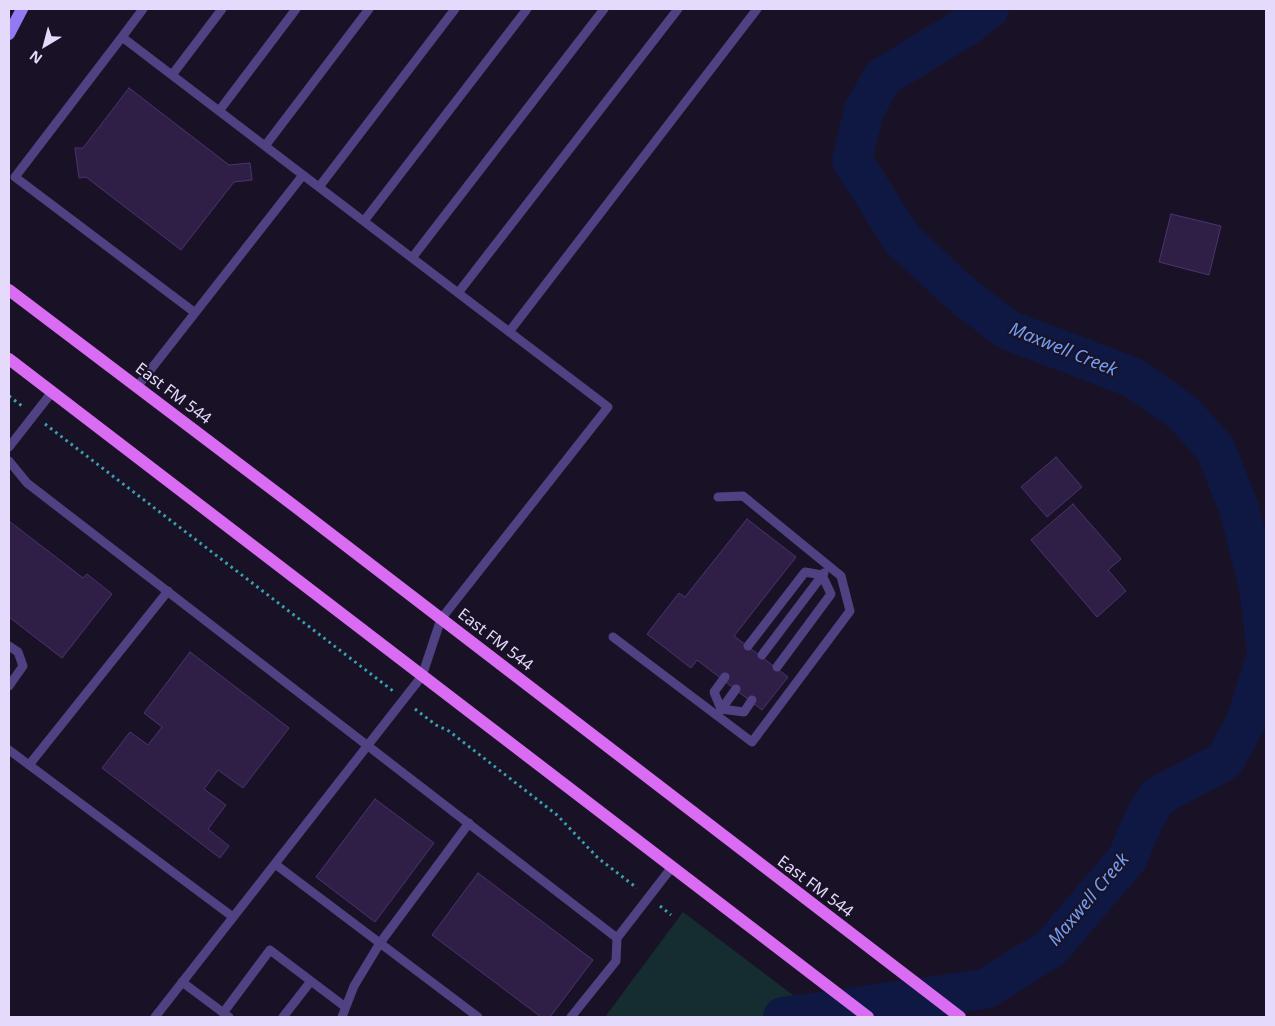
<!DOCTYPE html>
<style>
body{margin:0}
#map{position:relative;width:1275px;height:1026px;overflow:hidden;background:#191227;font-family:"Noto Sans",sans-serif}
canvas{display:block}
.frame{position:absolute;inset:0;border:10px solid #e5dafc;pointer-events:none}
.north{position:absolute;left:20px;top:20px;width:50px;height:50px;-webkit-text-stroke:4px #191227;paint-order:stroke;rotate:217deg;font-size:14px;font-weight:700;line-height:20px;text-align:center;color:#e5dafc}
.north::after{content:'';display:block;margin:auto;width:18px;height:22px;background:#e5dafc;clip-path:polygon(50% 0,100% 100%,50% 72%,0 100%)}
</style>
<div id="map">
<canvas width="1275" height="1026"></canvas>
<div class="frame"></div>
<div class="north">N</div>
</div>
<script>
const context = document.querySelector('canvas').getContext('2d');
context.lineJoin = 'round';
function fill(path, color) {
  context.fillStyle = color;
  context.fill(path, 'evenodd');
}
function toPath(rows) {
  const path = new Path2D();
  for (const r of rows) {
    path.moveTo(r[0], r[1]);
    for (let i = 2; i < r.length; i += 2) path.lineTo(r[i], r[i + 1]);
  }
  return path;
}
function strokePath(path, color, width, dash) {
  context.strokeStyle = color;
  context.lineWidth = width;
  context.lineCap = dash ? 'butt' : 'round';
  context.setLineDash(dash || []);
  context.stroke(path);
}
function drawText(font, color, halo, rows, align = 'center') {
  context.font = font + ' "Noto Sans",sans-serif';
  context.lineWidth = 4;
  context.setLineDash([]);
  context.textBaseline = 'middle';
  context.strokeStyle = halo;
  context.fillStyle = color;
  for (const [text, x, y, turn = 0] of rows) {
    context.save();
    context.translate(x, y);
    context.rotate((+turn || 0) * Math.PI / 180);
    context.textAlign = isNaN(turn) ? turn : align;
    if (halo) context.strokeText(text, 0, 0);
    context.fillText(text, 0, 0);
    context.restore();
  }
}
fill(toPath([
 [683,912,822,1017,605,1017]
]), '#152c30');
strokePath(toPath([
 [989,9,965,27,883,77,864,110,852,160,902,239,961,294,1008,330,1134,378,1182,412,1215,448,1239,508,1259,587,1266,645],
 [783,1017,985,989,1051,948,1127,859,1144,819,1157,797,1224,761,1245,724,1266,658]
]), '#0f1842', 40);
const building = toPath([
 [129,88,229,165,250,163,252,180,234,182,181,250,86,177,79,178,75,148,83,148,129,88],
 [1171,214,1221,226,1209,275,1159,262,1171,214],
 [1056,457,1082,487,1047,517,1021,487,1056,457],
 [1073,504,1121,559,1108,570,1126,591,1097,617,1031,540,1073,504],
 [747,519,796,557,734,636,788,677,762,710,697,660,691,668,647,634,679,593,685,597,747,519],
 [9,521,83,578,87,574,112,594,62,658,9,617,9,521],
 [190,652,289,728,243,788,218,770,204,789,226,805,208,829,229,846,220,858,102,768,130,732,148,745,162,727,144,713,190,652],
 [375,799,434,843,375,922,316,877,375,799],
 [478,873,593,960,550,1017,541,1017,432,935,478,873]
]);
fill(building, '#2f1f46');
strokePath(building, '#4b3370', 1);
strokePath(toPath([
 [9,396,22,406],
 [45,424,393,691],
 [415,709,436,725,449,731,557,815,598,858,637,888],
 [660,906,671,915]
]), '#3aa1b0', 3, [2.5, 4]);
strokePath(toPath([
 [122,37,15,177,194,312],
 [172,75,222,9],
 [219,111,296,9],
 [265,146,369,9],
 [319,187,455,9],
 [364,221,527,9],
 [412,258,604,9],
 [458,293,678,9],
 [509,332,757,9],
 [137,387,303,175,122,37,143,9],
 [9,447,52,392],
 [9,461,27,483,617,938],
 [613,637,752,742,850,611,841,576,743,496,718,497],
 [9,646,18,652,23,666,9,686],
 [748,646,805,572,822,575,831,594,777,667],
 [762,655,824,573],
 [725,677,714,692,721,709,744,712,752,700],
 [720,711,736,689],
 [9,750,233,917],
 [29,765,168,591],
 [275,864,478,1017],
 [182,982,229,1017],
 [223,1013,270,950,344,1006],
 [155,1017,422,676,441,619,608,407,303,175],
 [283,1017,311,981],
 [342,1017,354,986,380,943,469,823],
 [571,1017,616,961,617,938,672,867]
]), '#504182', 9);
strokePath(toPath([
 [9,34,22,9]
]), '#9479f4', 12);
strokePath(toPath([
 [9,290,293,505,960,1017],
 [9,359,868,1017]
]), '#da6bf3', 12);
drawText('16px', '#e5dafc', '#191227', [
 ["East FM 544",173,394,37],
 ["East FM 544",495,640,38],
 ["East FM 544",815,887,37]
]);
drawText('italic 18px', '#719ef3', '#191227', [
 ["Maxwell Creek",1063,350,22],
 ["Maxwell Creek",1089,900,-50]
]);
</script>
